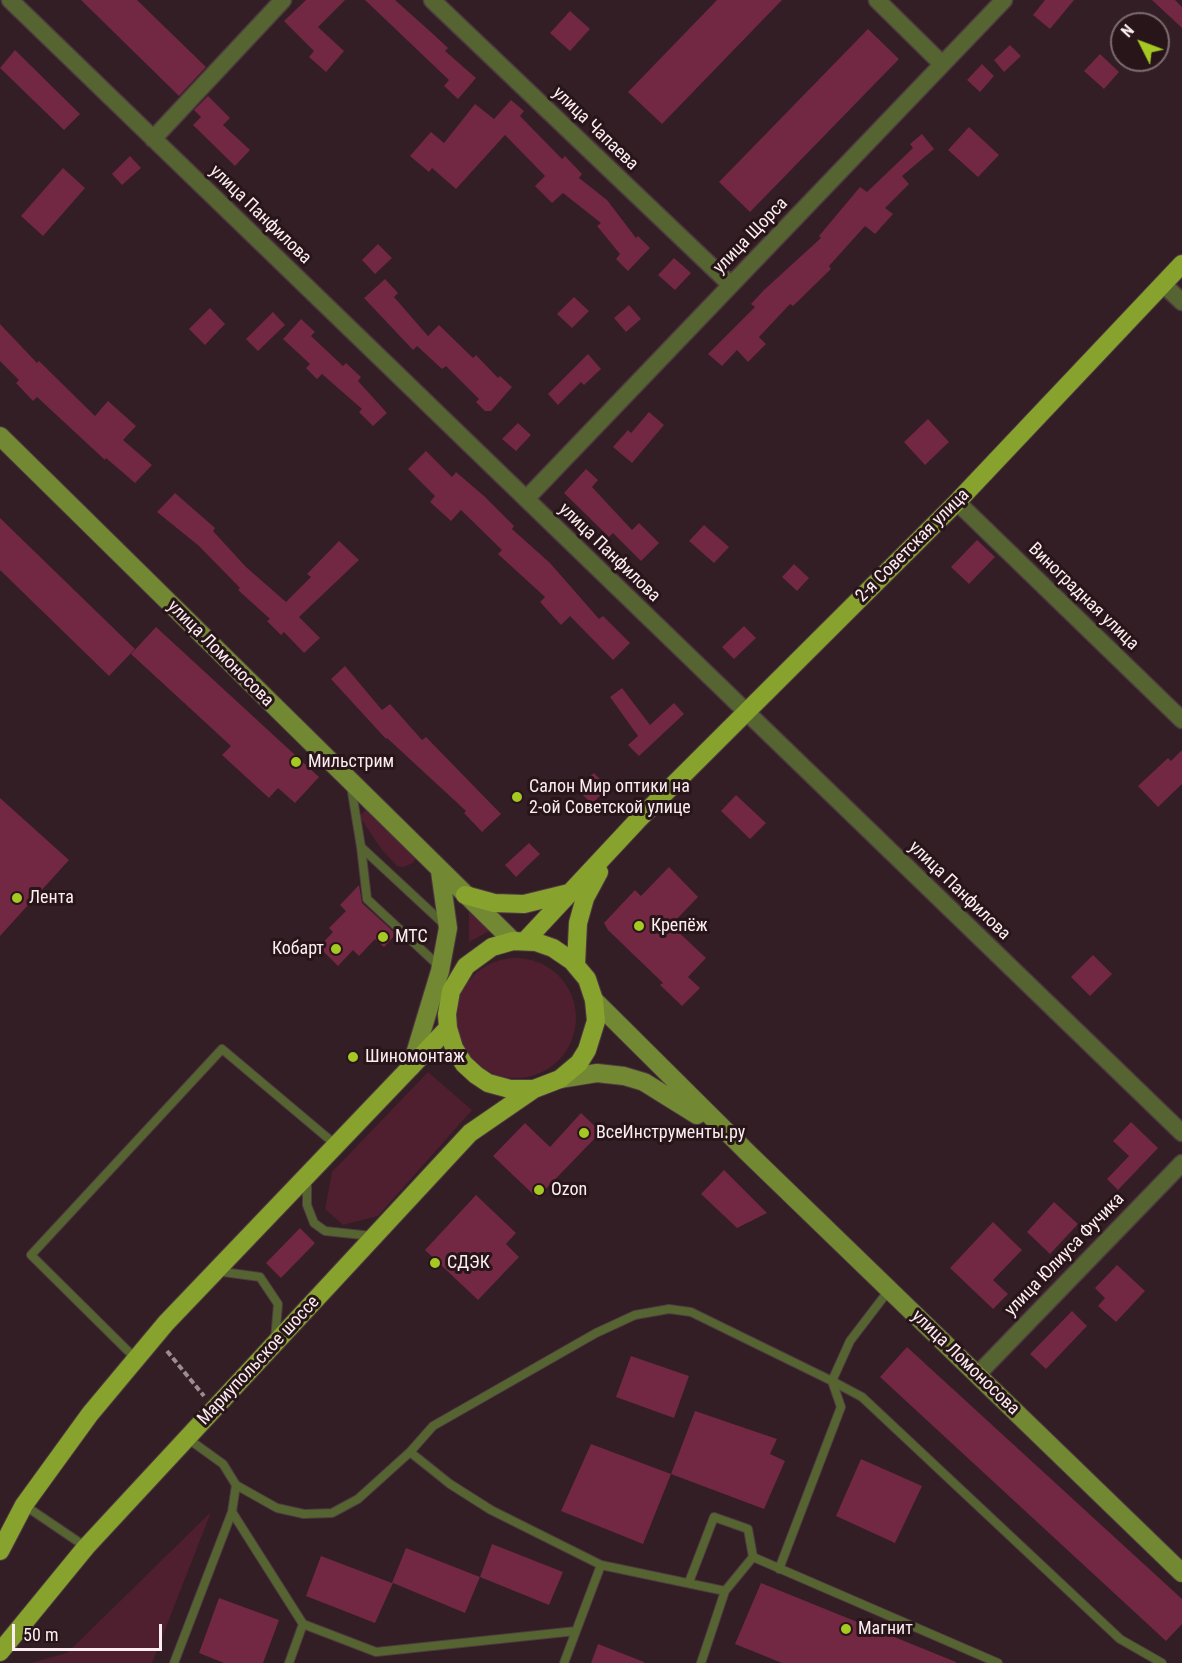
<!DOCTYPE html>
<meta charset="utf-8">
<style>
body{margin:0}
#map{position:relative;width:1182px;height:1663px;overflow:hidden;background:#321e24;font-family:"Roboto Condensed",sans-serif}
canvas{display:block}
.north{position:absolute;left:1110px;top:12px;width:60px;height:60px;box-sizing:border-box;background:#28151a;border:2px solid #7c6b70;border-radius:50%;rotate:312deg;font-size:16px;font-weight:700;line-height:24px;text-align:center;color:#fbedf0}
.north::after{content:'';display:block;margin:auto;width:21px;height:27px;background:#a5c823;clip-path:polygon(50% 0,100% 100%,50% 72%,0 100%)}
.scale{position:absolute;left:12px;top:1624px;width:150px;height:27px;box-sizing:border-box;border:3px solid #fbedf0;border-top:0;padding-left:8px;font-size:18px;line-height:21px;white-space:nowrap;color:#fbedf0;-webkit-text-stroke:4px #28151a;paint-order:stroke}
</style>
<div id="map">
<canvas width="1182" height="1663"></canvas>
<div class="north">N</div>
<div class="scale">50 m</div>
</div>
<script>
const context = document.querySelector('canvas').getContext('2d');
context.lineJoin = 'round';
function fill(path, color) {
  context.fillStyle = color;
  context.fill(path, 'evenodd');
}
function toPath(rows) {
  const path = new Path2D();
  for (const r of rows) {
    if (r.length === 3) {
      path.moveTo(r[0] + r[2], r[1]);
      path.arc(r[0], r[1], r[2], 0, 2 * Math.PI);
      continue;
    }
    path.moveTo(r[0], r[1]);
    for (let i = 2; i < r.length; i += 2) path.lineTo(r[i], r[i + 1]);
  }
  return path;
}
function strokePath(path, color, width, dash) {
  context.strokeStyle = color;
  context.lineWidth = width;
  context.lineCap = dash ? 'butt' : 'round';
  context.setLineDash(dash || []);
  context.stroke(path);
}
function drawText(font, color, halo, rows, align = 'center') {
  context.font = font + ' "Roboto Condensed",sans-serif';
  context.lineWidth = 6;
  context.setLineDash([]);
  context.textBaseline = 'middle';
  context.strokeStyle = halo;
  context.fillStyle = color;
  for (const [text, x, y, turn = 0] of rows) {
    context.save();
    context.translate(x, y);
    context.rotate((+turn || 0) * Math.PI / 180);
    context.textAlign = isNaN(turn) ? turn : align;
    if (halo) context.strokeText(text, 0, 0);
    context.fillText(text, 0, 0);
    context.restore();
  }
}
fill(toPath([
 [368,808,416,858,413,863,403,867,397,866,382,850,359,816],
 [469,903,495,928,469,942],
 [516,1018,60],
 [428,1072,472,1110,378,1216,343,1225,325,1209,332,1172],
 [211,1512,152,1663,30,1663,67,1653]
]), '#4f1e2f');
fill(toPath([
 [81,0,137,0,206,67,179,96],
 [306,0,345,0,318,27,344,51,326,72,309,57,314,51,284,21],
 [365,0,395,0,433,34,448,48,445,51,476,78,458,99,444,86,449,80],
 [717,0,782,0,662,124,628,92],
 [1045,0,1074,0,1050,29,1033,15],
 [1152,0,1175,0,1182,7,1182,28],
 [570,11,590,29,570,51,550,33],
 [868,29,899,59,750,212,719,182],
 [1010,45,1021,56,1004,72,994,60],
 [15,50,80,114,64,130,0,68],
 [1100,54,1119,72,1104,89,1084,71],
 [982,64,994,76,980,92,967,80],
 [208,96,230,118,223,125,250,150,235,166,193,125,201,117,194,110],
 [511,100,524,111,520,116,562,159,565,156,582,174,579,178,607,200,636,238,638,236,650,248,628,271,616,259,620,254,597,226,601,223,563,193,552,203,535,186,545,176,505,135,456,189,432,168,429,172,410,156,431,132,444,143,475,104,494,119],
 [969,127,999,155,978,177,948,150],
 [922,134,934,149,902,176,909,184,885,208,893,214,875,234,865,226,829,266,831,269,793,306,790,304,759,337,766,344,748,362,737,350,722,366,708,354,755,307,751,304,764,290,821,238,819,236,860,187,867,192,913,148,910,144],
 [130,156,141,168,122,185,112,174],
 [63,168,85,188,43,236,21,216],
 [378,244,392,258,375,274,362,260],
 [674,258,691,273,675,290,658,275],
 [385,279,398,293,394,297,428,336,439,325,473,358,476,355,498,378,500,376,512,387,491,411,485,411,476,402,479,399,446,366,442,369,417,346,413,350,364,298],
 [574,297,589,311,572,328,557,314],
 [629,305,641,319,626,332,614,318],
 [210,308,225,324,205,345,189,329],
 [273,312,285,325,258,351,246,339],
 [301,319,315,332,311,336,343,366,346,363,361,377,358,381,387,413,373,426,359,412,362,409,322,374,317,379,306,368,310,364,283,339],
 [0,324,37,363,39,361,95,416,108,401,136,426,123,440,152,465,135,483,106,458,105,460,37,397,33,401,16,383,19,380,0,361],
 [588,354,601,369,584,385,581,382,558,405,548,394],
 [649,412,664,425,632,463,613,447,628,430,631,433],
 [928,419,949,442,925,465,904,442],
 [518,423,531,435,516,451,502,439],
 [426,451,452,477,456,472,484,496,514,526,512,529,550,563,599,619,603,616,630,643,613,660,570,616,561,625,540,602,545,597,498,554,502,550,461,510,451,521,430,502,435,496,408,469],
 [586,469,598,480,592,487,632,530,639,523,659,543,641,561,613,533,609,537,564,493],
 [175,493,215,528,213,531,246,567,286,602,311,577,307,574,339,541,359,560,299,617,320,638,304,653,284,632,281,635,267,621,270,619,238,590,240,588,199,546,157,512],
 [0,518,135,649,109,676,0,570],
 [704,525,729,547,714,563,689,541],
 [977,540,995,557,969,584,951,567],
 [794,564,809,578,797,591,782,577],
 [744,626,756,638,734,659,722,647],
 [156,627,319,777,295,803,278,788,269,798,222,755,231,746,131,654],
 [345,666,382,710,390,704,422,740,426,737,501,814,482,832,464,813,466,811,387,738,386,739,331,679],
 [622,688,650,725,674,703,684,714,639,756,628,745,638,736,610,697],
 [1182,750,1182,784,1158,807,1138,786,1168,758,1171,761],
 [594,773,608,787,592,804,577,789],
 [736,795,766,823,750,839,721,811],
 [0,798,69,860,0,936],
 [529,843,540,854,516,877,505,865],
 [669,867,698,897,671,925,706,958,688,977,700,988,682,1006,660,985,663,983,608,930,604,923,635,890,641,896],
 [359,885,362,903,396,934,384,947,375,939,359,956,353,950,338,966,319,947,333,932,329,928,346,911,340,905],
 [1093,955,1112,974,1090,996,1071,977],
 [581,1113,601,1132,537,1198,493,1156,525,1123,550,1147],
 [1131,1122,1158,1148,1118,1190,1107,1179,1129,1156,1113,1141],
 [724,1170,767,1213,737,1228,701,1194],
 [476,1195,516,1233,506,1244,519,1257,478,1300,425,1250],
 [1054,1202,1078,1224,1050,1254,1027,1232],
 [993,1222,1022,1250,993,1280,1008,1294,993,1309,950,1268],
 [300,1228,315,1243,281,1278,266,1263],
 [1117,1265,1145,1291,1116,1322,1098,1306,1105,1298,1095,1288],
 [1072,1311,1087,1326,1046,1369,1030,1354],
 [907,1347,1182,1599,1182,1624,1166,1641,880,1377],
 [631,1356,689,1376,674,1418,616,1397],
 [695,1411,777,1439,770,1454,785,1461,764,1509,671,1474],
 [591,1444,671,1474,643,1544,561,1511],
 [861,1459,922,1486,895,1543,836,1516],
 [492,1544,563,1572,549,1605,480,1577],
 [406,1548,480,1577,465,1613,393,1583,375,1623,306,1596,321,1556,392,1583],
 [761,1583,956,1662,956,1663,782,1663,735,1644],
 [219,1598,279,1620,263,1663,224,1663,199,1653],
 [598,1644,644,1662,644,1663,591,1663]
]), '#722742');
const lane = toPath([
 [351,786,361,847,445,925],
 [361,847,367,899,440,967],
 [307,1178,307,1205,314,1223,325,1231,372,1236],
 [216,1271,260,1277,278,1304,275,1340],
 [889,1290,850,1341,832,1381,862,1397,1120,1639,1162,1663],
 [136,1359,31,1255,222,1049,336,1145],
 [410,1452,450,1484,491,1510,601,1565],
 [236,1485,277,1508,304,1514,332,1513,358,1499,410,1452,433,1426,596,1333,635,1315,669,1309,691,1312,832,1381,841,1407,779,1569],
 [24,1505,86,1547],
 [232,1512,303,1624],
 [753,1557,998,1663],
 [174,1663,232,1512,236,1485,223,1464,187,1438],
 [289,1663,303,1624,376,1652,576,1631],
 [564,1663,601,1565,725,1591,753,1557,748,1529,714,1517,689,1582],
 [701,1663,725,1591]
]);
const street = toPath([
 [10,0,1182,1133],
 [432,0,731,285],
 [877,0,942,64],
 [153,139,283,0],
 [1163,284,1182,302],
 [526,499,1004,0],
 [957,502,1182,720],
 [977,1375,1182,1163]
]);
const secondary = toPath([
 [0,436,513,941],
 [594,1000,748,1153,1182,1573],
 [411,1067,440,971,448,928,440,871],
 [560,1079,597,1073,624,1076,644,1082,697,1115]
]);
const primary = toPath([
 [465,895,494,903,524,904,569,893],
 [525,941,637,821,957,502,1182,264],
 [576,964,578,923,585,898,599,872],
 [0,1551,24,1505,90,1414,166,1323,448,1028],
 [0,1652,86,1547,470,1133,534,1089,560,1079,579,1063,587,1050,596,1021,594,1000,587,979,572,961,553,948,536,942,513,941,492,947,466,966,451,991,447,1014,448,1028,454,1048,464,1064,476,1075,488,1083,510,1089,534,1089]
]);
strokePath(lane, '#4e3b41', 10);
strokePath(street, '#4e3b41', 19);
strokePath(secondary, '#4e3b41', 20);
strokePath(primary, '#4e3b41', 20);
strokePath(toPath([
 [167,1351,204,1396]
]), '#9c8b8f', 4, [6, 3]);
strokePath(lane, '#566431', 8);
strokePath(street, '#566431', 16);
strokePath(secondary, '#728832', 18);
strokePath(primary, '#87a32e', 18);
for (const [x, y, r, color] of [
 [296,762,6,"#a5c823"],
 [517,797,6,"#a5c823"],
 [17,898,6,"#a5c823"],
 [639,926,6,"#a5c823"],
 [383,937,6,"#a5c823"],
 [336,949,6,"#a5c823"],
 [353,1057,6,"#a5c823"],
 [584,1133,6,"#a5c823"],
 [539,1190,6,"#a5c823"],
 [435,1263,6,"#a5c823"],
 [846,1629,6,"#a5c823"]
]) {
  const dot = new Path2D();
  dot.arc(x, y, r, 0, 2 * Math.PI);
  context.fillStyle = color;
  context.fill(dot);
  strokePath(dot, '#28151a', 2);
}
drawText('18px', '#fbedf0', '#28151a', [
 ["улица Чапаева",595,129,44],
 ["улица Панфилова",260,215,44],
 ["улица Щорса",751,236,-46],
 ["2-я Советская улица",913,546,-45],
 ["улица Панфилова",609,553,44],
 ["Виноградная улица",1083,597,44],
 ["улица Ломоносова",220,654,45],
 ["улица Панфилова",959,891,44],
 ["улица Юлиуса Фучика",1065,1255,-46],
 ["Мариупольское шоссе",259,1361,-47],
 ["улица Ломоносова",965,1363,44]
]);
drawText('18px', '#fbedf0', '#28151a', [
 ["Мильстрим",308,762],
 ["Салон Мир оптики на",529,787],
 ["2-ой Советской улице",529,808],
 ["Лента",29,898],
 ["Крепёж",651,926],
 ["МТС",395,937],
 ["Кобарт",324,949,"right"],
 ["Шиномонтаж",365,1057],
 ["ВсеИнструменты.ру",596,1133],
 ["Ozon",551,1190],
 ["СДЭК",447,1263],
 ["Магнит",858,1629]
], 'left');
</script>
